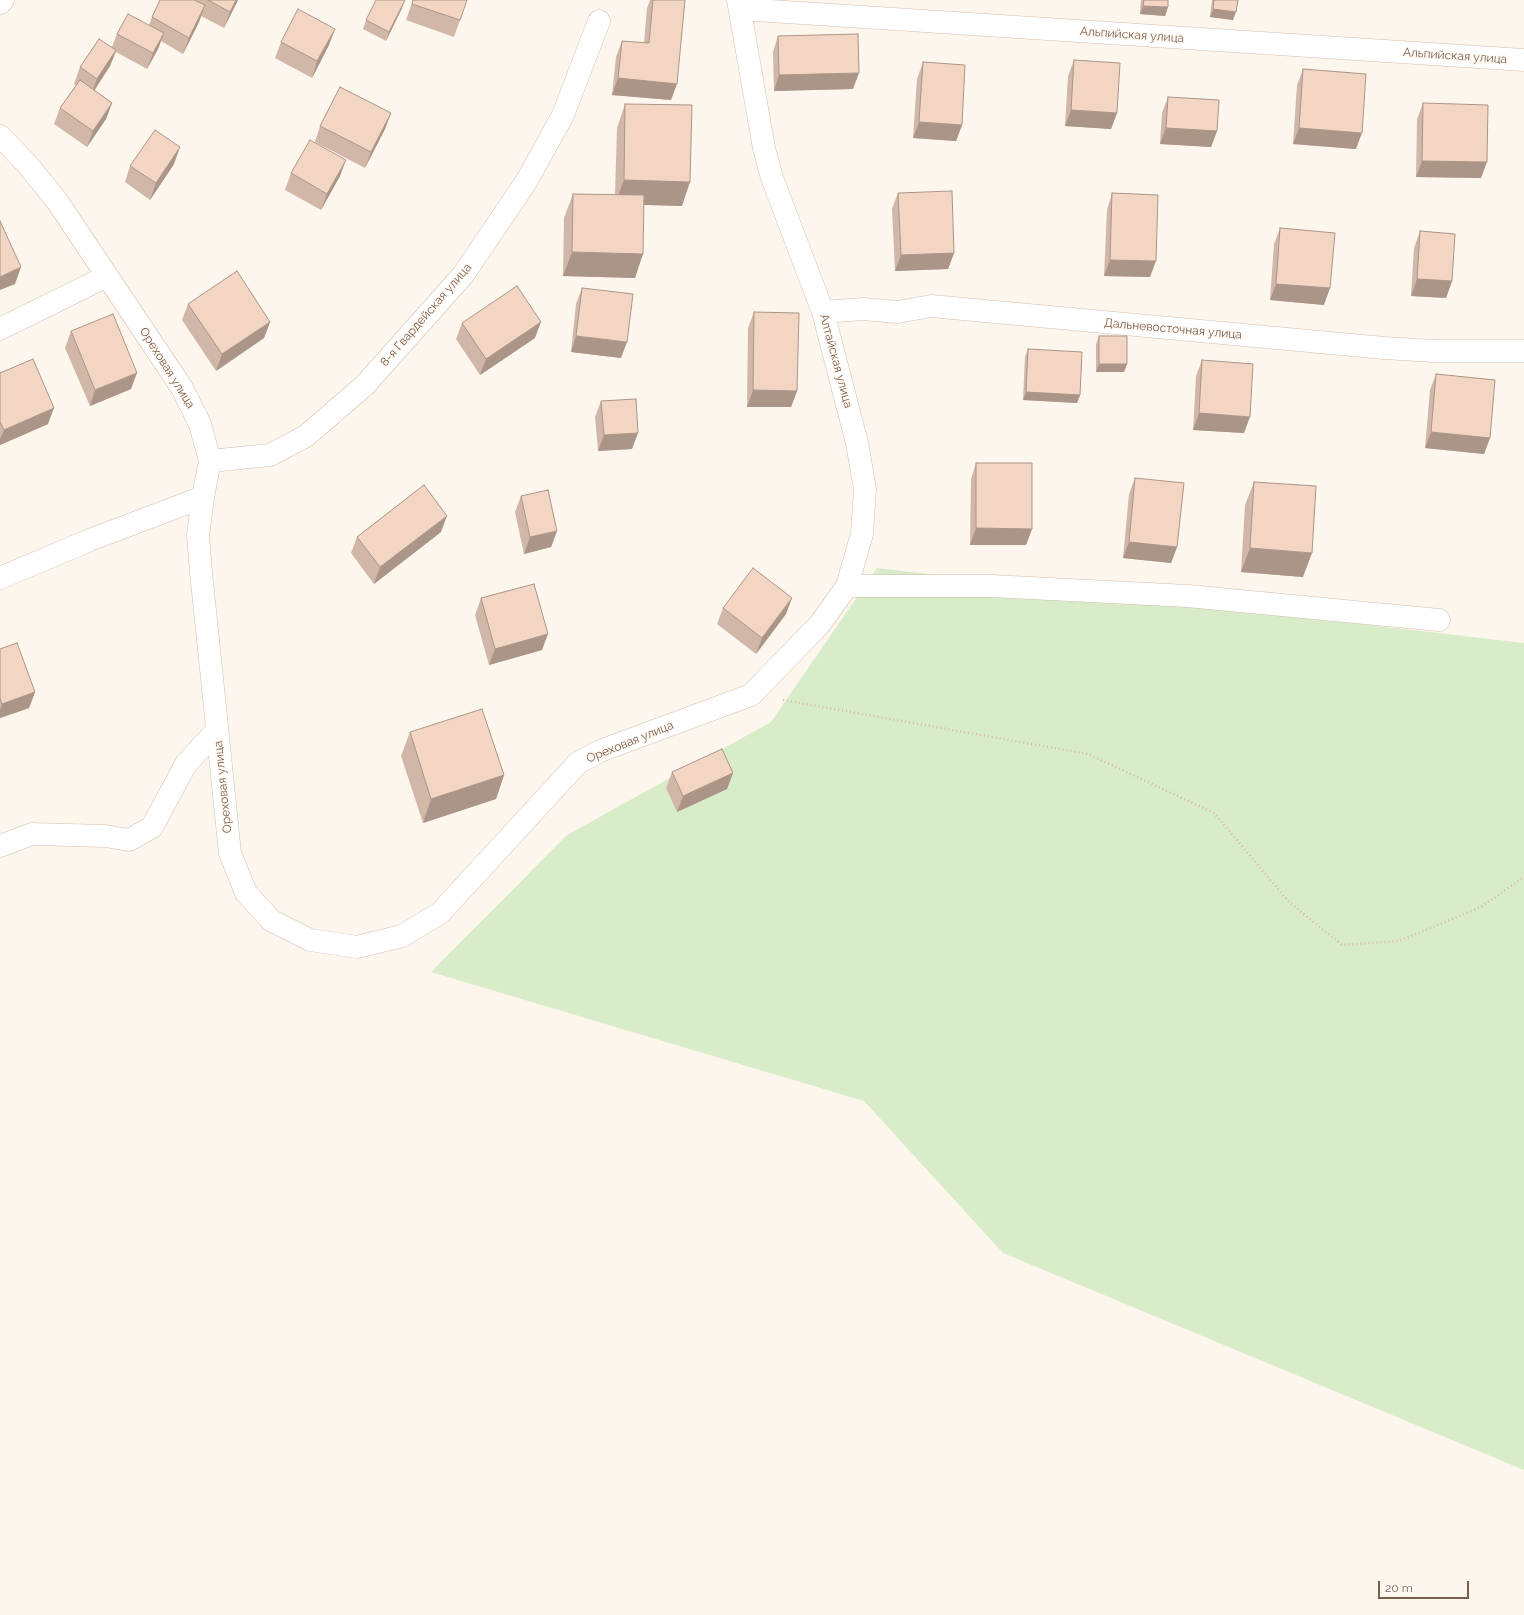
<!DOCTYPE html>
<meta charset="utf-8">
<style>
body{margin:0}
#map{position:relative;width:1524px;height:1615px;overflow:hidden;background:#fdf6ec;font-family:Raleway,sans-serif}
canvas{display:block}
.scale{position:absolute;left:1378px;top:1581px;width:91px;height:18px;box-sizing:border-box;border:2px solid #7a5c4d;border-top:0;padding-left:5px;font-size:12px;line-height:14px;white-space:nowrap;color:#7a5c4d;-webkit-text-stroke:3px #fffaf3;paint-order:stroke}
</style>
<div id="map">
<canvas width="1524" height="1615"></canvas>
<div class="scale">20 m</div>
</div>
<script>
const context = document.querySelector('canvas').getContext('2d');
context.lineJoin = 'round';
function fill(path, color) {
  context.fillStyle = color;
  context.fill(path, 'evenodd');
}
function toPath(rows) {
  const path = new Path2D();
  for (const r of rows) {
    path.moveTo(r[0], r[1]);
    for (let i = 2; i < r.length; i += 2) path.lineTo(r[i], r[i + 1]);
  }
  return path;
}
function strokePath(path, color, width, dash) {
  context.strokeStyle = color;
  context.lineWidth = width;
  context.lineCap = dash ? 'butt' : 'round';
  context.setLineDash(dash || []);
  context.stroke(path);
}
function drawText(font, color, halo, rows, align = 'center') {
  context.font = font + ' Raleway,sans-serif';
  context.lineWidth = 3;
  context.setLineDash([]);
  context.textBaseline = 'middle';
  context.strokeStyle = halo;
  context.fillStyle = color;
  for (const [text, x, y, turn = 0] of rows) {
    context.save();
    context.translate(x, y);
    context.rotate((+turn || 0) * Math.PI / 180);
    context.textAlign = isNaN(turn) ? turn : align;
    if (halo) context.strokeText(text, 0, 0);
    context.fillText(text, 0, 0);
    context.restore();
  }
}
fill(toPath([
 [877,568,1524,643,1524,1470,1003,1253,864,1101,431,972,567,835,771,722]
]), '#d8ecc9');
const minor = toPath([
 [0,3,3,0],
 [740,9,1524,60],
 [0,136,27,164,57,201,182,388,200,424,210,461,203,497,198,536,201,572,230,853,246,893,272,921,310,940,357,947,402,936,440,913,578,763,600,751,751,695,820,624,847,586,862,534,865,489,857,443,823,312,772,178,764,148,738,0],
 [823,312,863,309,898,312,931,306,1384,348,1434,351,1524,351],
 [0,329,107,276],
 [210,461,270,455,306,436,365,385,463,275,526,182,563,115,599,21],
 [0,578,90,540,203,497],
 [847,586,991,586,1188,596,1439,620],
 [0,846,32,834,105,836,129,840,152,827,186,764,217,730]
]);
strokePath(minor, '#d1beb0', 23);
strokePath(toPath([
 [783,700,1088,754,1214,813,1289,902,1342,945,1399,941,1481,907,1524,877]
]), '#d9b8a5', 2.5, [1, 3]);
strokePath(minor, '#fff', 22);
fill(toPath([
 [160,0,238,0,224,28,201,16,199,22,183,54,161,41,158,49,147,69,116,52,110,66,95,90,112,103,106,119,87,147,54,124,60,108,76,85,74,84,80,67,112,47,117,34,149,25,152,17],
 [413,0,467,0,454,37,406,20],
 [650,0,685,0,671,100,612,95,616,57,622,41,644,43,647,8],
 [1141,0,1168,0,1168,7,1165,16,1140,14],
 [1212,0,1238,0,1233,20,1210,17],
 [402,8,386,41,363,29,366,20],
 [778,36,853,89,774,91,773,52],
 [281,42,329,45,312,78,275,58],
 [1074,60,1117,113,1111,129,1065,126,1068,76],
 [923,62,962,125,956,141,913,138,917,79],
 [1303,69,1356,149,1293,144,1297,85],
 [1168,97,1217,131,1211,147,1160,144,1162,113],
 [1423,103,1481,178,1416,177,1417,119],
 [625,104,682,206,644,205,635,278,563,276,564,218,573,194,615,195,617,128],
 [391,113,385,129,365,168,315,142,320,126],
 [174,164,150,200,125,182,130,166],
 [291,173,340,176,321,210,285,190],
 [898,193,954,253,948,269,895,271,892,209],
 [1112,193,1150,277,1104,276,1107,210],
 [1280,228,1324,305,1270,300,1274,244],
 [1420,231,1452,281,1446,298,1411,296,1414,248],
 [582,288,621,358,571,352,576,304],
 [188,304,270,322,264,338,216,371,182,320],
 [754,312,797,391,791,407,747,407,748,328],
 [462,323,535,338,480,375,456,339],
 [71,331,131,389,90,406,65,348],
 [1099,336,1127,364,1124,372,1096,372,1096,344],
 [1028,349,1080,395,1077,403,1023,400,1025,357],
 [1202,360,1244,433,1193,430,1196,376],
 [0,373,48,424,0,445],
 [1436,374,1490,438,1484,454,1425,448,1430,390],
 [601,401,632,449,598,451,595,417],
 [976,463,1032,529,1026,545,970,545,971,479],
 [1135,478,1177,547,1171,563,1123,558,1129,494],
 [1254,482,1303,577,1241,572,1245,505],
 [521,496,557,531,551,547,524,554,515,512],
 [441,532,374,584,351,553,357,537],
 [481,598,542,650,489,665,475,615],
 [723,608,786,614,756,654,717,624],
 [0,649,35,692,29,708,0,718],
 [410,732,504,775,496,799,423,823,401,756],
 [672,772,733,773,727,789,677,812,666,788]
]), '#d1b7a8');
fill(toPath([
 [236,0,238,0,224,28,230,12],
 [405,0,402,8,386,41,389,32],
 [205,5,199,22,183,54,189,38],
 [1143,6,1168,7,1165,16,1140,14],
 [1213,9,1236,12,1233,20,1210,17],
 [335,29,329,45,312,78,317,61],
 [164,33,158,49,147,69,153,53],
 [116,50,110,66,91,95,97,79],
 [859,73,853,89,774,91,779,75],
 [618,78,677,84,671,100,612,95],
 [112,103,106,119,87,147,93,131],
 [1071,110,1117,113,1111,129,1065,126],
 [391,113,385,129,365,168,371,152],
 [919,122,962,125,956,141,913,138],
 [1166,128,1217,131,1211,147,1160,144],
 [1299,128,1362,133,1356,149,1293,144],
 [180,147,174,164,150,200,156,183],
 [346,160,340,176,321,210,327,194],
 [1422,161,1487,162,1481,178,1416,177],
 [624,180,690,182,682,206,615,204],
 [572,252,643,254,635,278,563,276],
 [954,253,948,269,895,271,901,255],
 [1110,260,1156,261,1150,277,1104,276],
 [21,267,15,284,0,290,0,277],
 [1417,279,1452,281,1446,298,1411,296],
 [1276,284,1330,288,1324,305,1270,300],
 [270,322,264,338,216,371,222,354],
 [541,322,535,338,480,375,486,359],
 [576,336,627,342,621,358,571,352],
 [1099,364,1127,364,1124,372,1096,372],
 [137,373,131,389,90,406,95,390],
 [753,390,797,391,791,407,747,407],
 [1026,392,1080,395,1077,403,1023,400],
 [54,408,48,424,0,445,0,439,4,430],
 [1199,413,1250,417,1244,433,1193,430],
 [1431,432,1490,438,1484,454,1425,448],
 [638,433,632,449,598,451,604,435],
 [447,516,441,532,374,584,380,567],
 [976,528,1032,529,1026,545,970,545],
 [557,531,551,547,524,554,530,537],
 [1129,542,1177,547,1171,563,1123,558],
 [1250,548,1312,553,1303,577,1241,572],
 [792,598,786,614,756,654,762,638],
 [548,634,542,650,489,665,495,649],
 [35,692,29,708,0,718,0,710,2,704],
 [733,773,727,789,677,812,683,796],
 [504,775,496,799,423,823,431,799]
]), '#aa9588');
const building = toPath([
 [160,0,194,0,205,5,189,38,152,17,160,0],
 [208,0,236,0,230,12,208,0],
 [376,0,405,0,389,32,366,20,376,0],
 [413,0,467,0,460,20,412,4,413,0],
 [653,0,685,0,677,84,618,78,622,41,649,43,653,0],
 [1144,0,1168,0,1168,7,1143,6,1144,0],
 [1214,0,1238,0,1236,12,1213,9,1214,0],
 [298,9,335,29,317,61,281,42,298,9],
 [128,14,164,33,153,53,117,34,128,14],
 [858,34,859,73,779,75,778,36,858,34],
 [99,39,116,50,97,79,80,67,99,39],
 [1074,60,1120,63,1117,113,1071,110,1074,60],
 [923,62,965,65,962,125,919,122,923,62],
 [1303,69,1366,74,1362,133,1299,128,1303,69],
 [80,80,112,103,93,131,60,108,80,80],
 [340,87,391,113,371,152,320,126,340,87],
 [1168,97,1219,100,1217,131,1166,128,1168,97],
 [1423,103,1488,105,1487,162,1422,161,1423,103],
 [625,104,692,105,690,182,624,180,625,104],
 [155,130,180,147,156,183,130,166,155,130],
 [310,140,346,160,327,194,291,173,310,140],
 [952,191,954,253,901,255,898,193,952,191],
 [1112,193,1158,195,1156,261,1110,260,1112,193],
 [573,194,644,195,643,254,572,252,573,194],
 [0,221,21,267,0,277,0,221],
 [1280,228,1335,233,1330,288,1276,284,1280,228],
 [1420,231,1455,234,1452,281,1417,279,1420,231],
 [237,271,270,322,222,354,188,304,237,271],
 [517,286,541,322,486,359,462,323,517,286],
 [582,288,633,294,627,342,576,336,582,288],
 [754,312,799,313,797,391,753,390,754,312],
 [113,314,137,373,95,390,71,331,113,314],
 [1099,336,1127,336,1127,364,1099,364,1099,336],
 [1028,349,1082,352,1080,395,1026,392,1028,349],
 [33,359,54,408,4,430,0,422,0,373,33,359],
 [1202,360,1253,364,1250,417,1199,413,1202,360],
 [1436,374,1495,380,1490,438,1431,432,1436,374],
 [636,399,638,433,604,435,601,401,636,399],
 [976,463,1032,463,1032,529,976,528,976,463],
 [1135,478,1184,483,1177,547,1129,542,1135,478],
 [1254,482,1316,486,1312,553,1250,548,1254,482],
 [424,485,447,516,380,567,357,537,424,485],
 [548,490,557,531,530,537,521,496,548,490],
 [753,568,792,598,762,638,723,608,753,568],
 [534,584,548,634,495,649,481,598,534,584],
 [17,643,35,692,2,704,0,698,0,649,17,643],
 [482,709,504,775,431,799,410,732,482,709],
 [722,749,733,773,683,796,672,772,722,749]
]);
fill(building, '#f3d5c3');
strokePath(building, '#aa9588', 1);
drawText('12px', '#7a5c4d', '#fffaf3', [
 ["Альпийская улица",1132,35,4],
 ["Альпийская улица",1455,56,4],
 ["8-я Гвардейская улица",426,315,-49],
 ["Дальневосточная улица",1173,329,5],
 ["Алтайская улица",836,361,75],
 ["Ореховая улица",167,368,58],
 ["Ореховая улица",630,742,-22],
 ["Ореховая улица",223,787,-96]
]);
</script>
